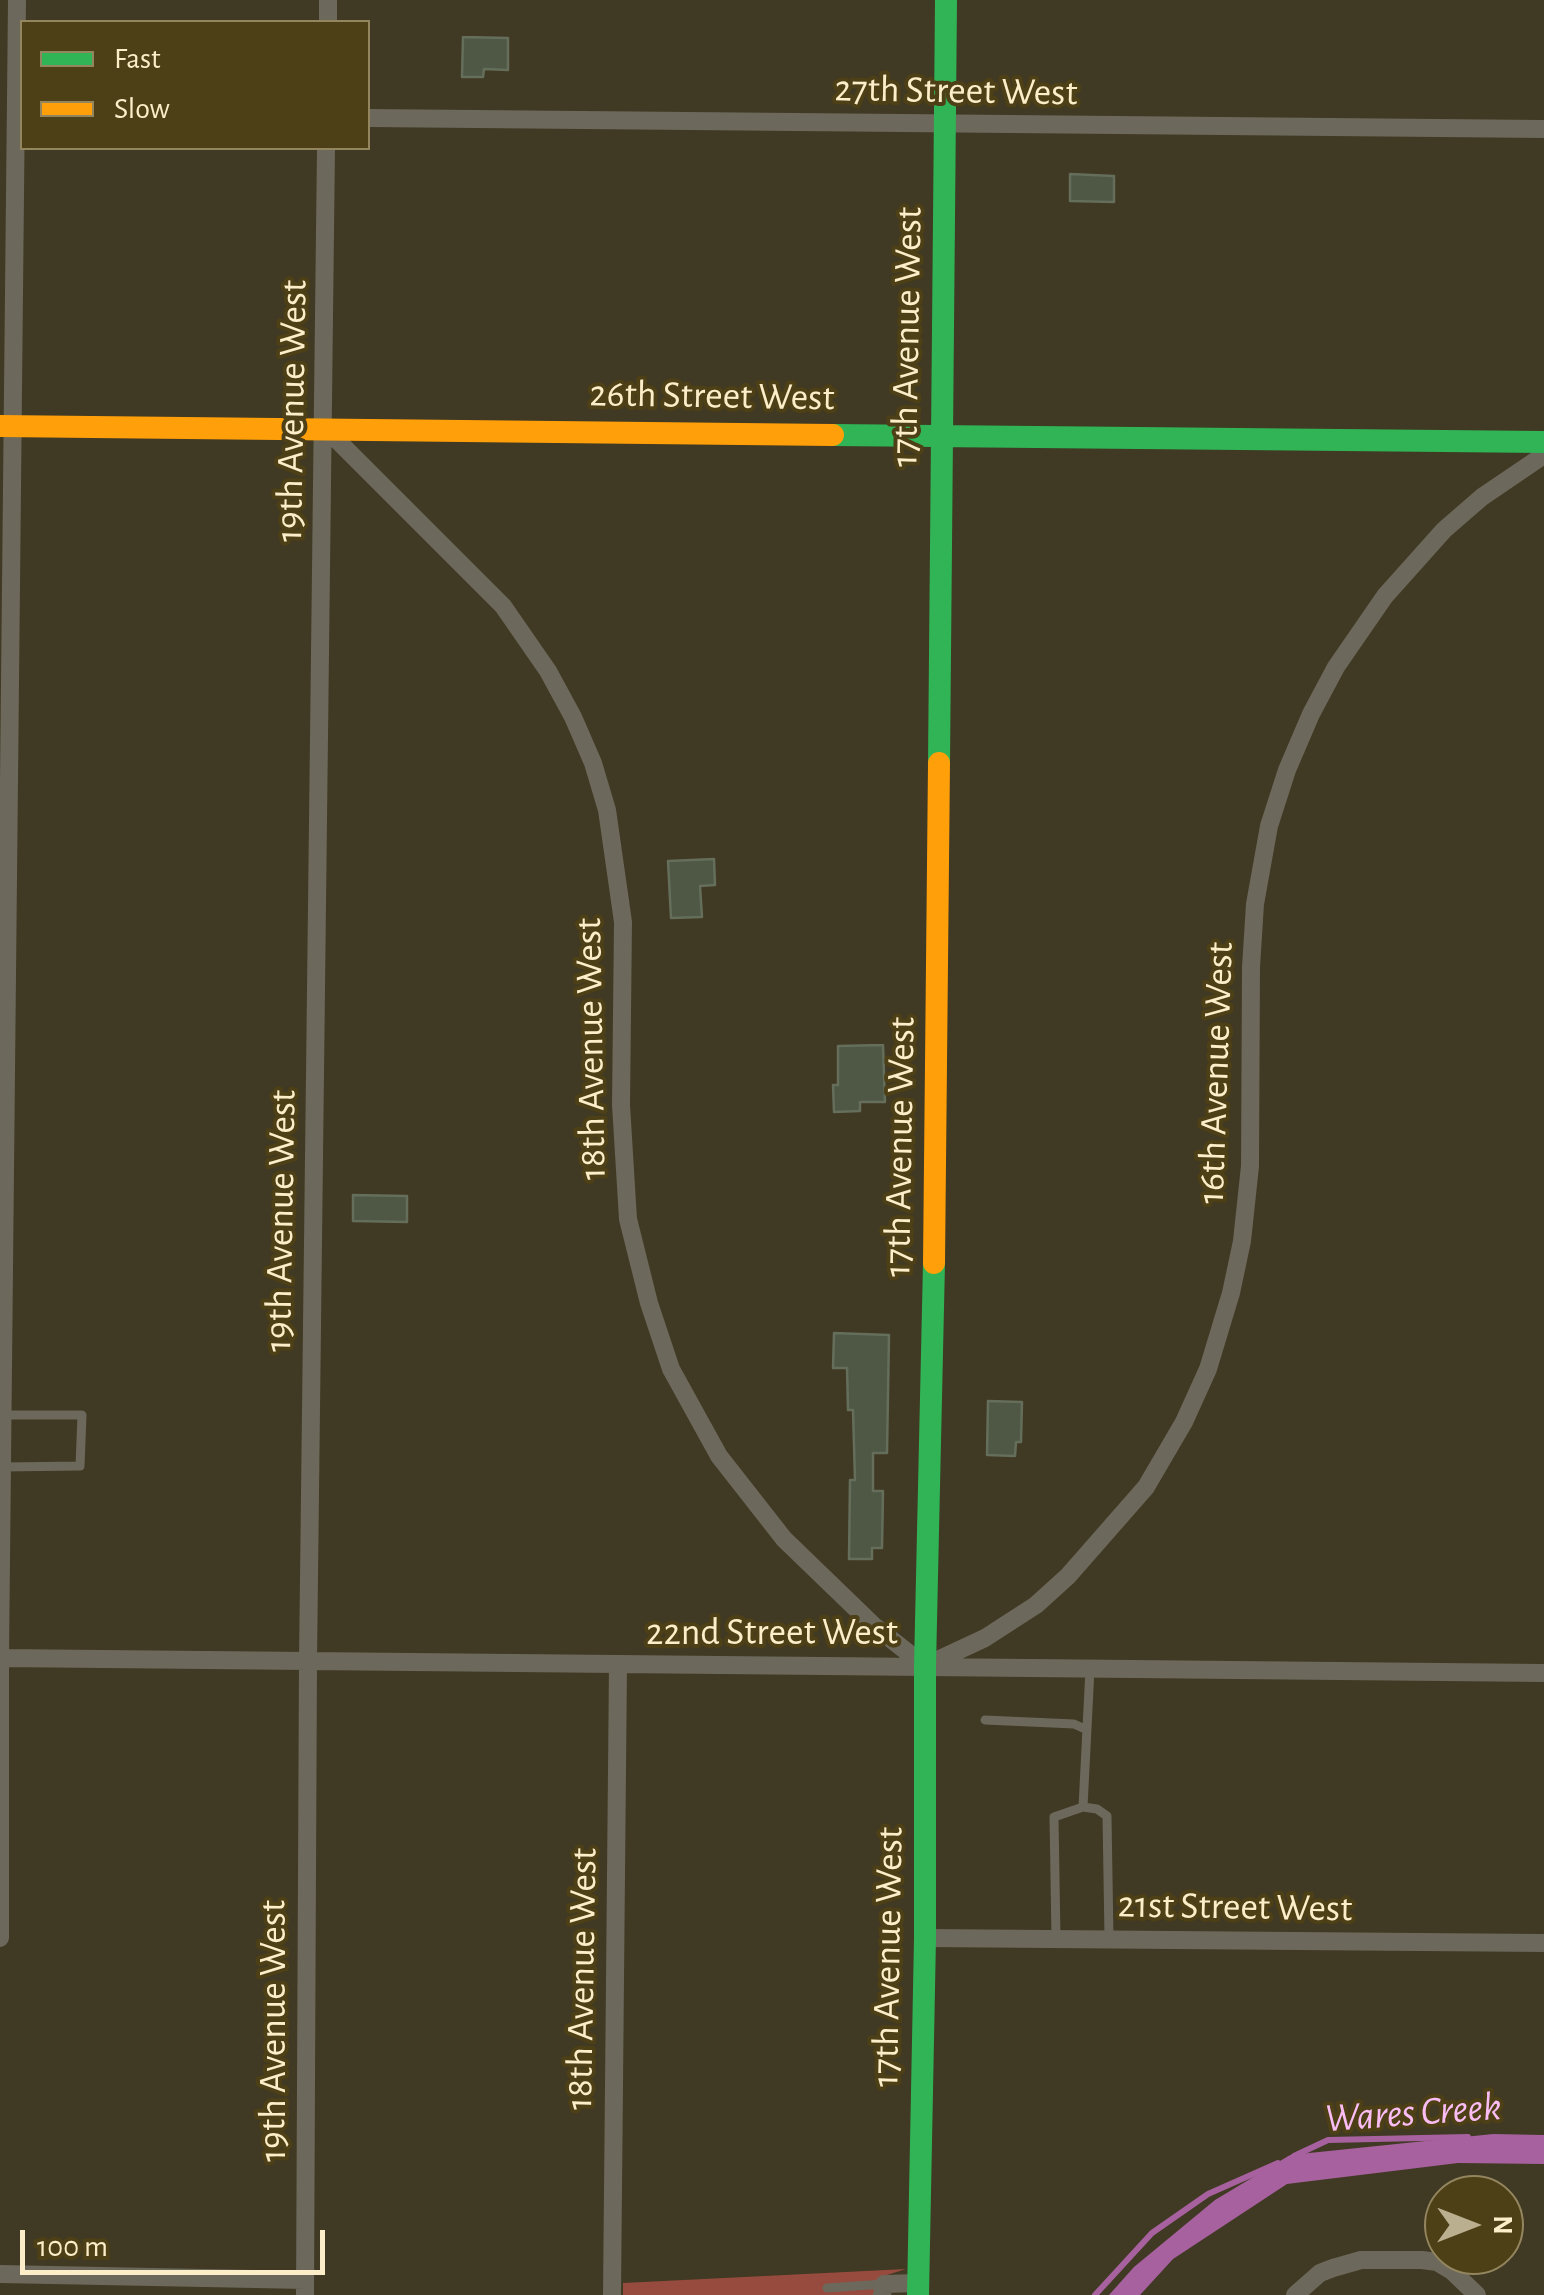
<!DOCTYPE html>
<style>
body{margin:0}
#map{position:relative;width:1544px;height:2295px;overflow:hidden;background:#403923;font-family:"Alegreya Sans",sans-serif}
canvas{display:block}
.legend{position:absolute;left:20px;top:20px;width:350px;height:130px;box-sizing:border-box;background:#4d3f16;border:2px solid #93855e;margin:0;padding:12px 18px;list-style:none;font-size:30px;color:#fceec9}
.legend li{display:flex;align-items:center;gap:20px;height:50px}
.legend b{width:50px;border:2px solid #93855e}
.north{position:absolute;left:1424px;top:2175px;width:100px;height:100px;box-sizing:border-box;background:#4d3f16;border:2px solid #93855e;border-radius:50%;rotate:90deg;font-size:28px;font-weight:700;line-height:40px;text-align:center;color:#fceec9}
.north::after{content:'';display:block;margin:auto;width:35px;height:45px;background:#baaf8f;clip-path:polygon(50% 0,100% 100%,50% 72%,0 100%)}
.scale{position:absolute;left:20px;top:2230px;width:305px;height:45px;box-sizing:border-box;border:5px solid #fceec9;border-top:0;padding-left:12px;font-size:30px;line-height:35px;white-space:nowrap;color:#fceec9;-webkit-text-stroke:8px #4d3f16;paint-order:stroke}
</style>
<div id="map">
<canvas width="1544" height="2295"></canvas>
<ul class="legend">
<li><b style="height:12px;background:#30b455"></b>Fast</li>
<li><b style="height:12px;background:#ff9f0a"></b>Slow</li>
</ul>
<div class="north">N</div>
<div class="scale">100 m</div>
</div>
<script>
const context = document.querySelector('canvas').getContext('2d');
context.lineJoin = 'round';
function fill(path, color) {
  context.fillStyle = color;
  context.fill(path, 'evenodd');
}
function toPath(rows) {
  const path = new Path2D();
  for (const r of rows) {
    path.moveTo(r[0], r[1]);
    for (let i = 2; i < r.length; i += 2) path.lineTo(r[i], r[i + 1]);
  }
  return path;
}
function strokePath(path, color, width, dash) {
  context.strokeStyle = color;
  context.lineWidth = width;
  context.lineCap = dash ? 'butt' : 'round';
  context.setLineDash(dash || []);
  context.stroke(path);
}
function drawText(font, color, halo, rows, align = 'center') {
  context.font = font + ' "Alegreya Sans",sans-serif';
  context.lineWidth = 8;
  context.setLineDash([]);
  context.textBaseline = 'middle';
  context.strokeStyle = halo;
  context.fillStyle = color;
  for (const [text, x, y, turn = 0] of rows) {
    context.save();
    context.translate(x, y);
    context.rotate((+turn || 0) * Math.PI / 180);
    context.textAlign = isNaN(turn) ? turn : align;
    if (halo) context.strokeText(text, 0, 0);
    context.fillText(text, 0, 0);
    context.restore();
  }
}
fill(toPath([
 [906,2269,887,2275,877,2283,874,2295,623,2295,623,2283]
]), '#964b3e');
fill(toPath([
 [1493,2134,1544,2135,1544,2164,1458,2163,1287,2184,1173,2259,1140,2295,1109,2295,1134,2267,1215,2200,1290,2155]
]), '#a7619f');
strokePath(toPath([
 [1294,2156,1328,2140,1468,2137],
 [1095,2295,1152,2233,1208,2194,1278,2163]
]), '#a7619f', 6);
const building = toPath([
 [463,37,508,38,508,70,484,69,483,77,462,77,463,37],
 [1070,174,1114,176,1114,202,1070,201,1070,174],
 [714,859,715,885,700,886,702,917,671,918,668,861,714,859],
 [883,1045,885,1102,860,1102,860,1111,834,1112,833,1085,838,1085,838,1046,883,1045],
 [353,1195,407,1196,407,1222,353,1221,353,1195],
 [834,1333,889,1335,887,1453,873,1453,873,1491,883,1491,882,1548,872,1548,872,1559,849,1559,850,1480,855,1480,853,1410,848,1410,847,1368,833,1368,834,1333],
 [988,1401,1022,1402,1021,1442,1016,1442,1015,1456,987,1455,988,1401]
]);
fill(building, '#4f5845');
strokePath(building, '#646e5a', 2.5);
strokePath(toPath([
 [2,1467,80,1466,82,1415,3,1415],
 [985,1720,1074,1724,1085,1729],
 [1083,1807,1090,1669],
 [1056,1939,1054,1817,1083,1807,1097,1809,1107,1816,1109,1938],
 [827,2288,884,2284]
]), '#6c685b', 9);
strokePath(toPath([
 [328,22,328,0],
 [368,118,1544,129],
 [325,428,503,606,548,671,573,717,593,763,607,810,623,922,621,1105,628,1219,649,1303,671,1369,719,1456,784,1539,873,1625,925,1666,985,1638,1036,1605,1068,1576,1146,1487,1184,1422,1208,1369,1231,1293,1242,1241,1250,1166,1251,967,1255,904,1269,826,1287,770,1311,714,1336,667,1385,596,1444,530,1482,497,1544,455],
 [0,1656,17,0],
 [0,1658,1544,1673],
 [0,1666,0,1938],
 [925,1938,1544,1943],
 [0,2274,305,2280],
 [305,2295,308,1661,326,148],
 [612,2295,618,1664],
 [882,2295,884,2284,918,2283],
 [1295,2295,1320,2273,1333,2268,1361,2260,1422,2260,1437,2262,1452,2271,1477,2295]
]), '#6c685b', 18);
strokePath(toPath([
 [833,435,1544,442],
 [939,763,946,0],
 [918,2295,925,1938,925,1666,934,1263]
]), '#30b455', 22);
strokePath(toPath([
 [0,426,833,435],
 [934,1263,939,763]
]), '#ff9f0a', 22);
drawText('38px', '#fceec9', '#4d3f16', [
 ["27th Street West",956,91,1],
 ["17th Avenue West",907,337,-89],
 ["26th Street West",712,396,1],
 ["19th Avenue West",292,411,-89],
 ["18th Avenue West",591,1049,-91],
 ["16th Avenue West",1216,1073,-88],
 ["17th Avenue West",900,1147,-89],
 ["19th Avenue West",281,1221,-89],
 ["22nd Street West",772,1633],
 ["21st Street West",1235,1907,1],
 ["17th Avenue West",888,1957,-89],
 ["18th Avenue West",582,1979,-89],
 ["19th Avenue West",274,2031,-90]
]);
drawText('italic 40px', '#f9bdf3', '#4d3f16', [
 ["Wares Creek",1413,2113,-4]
]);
</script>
